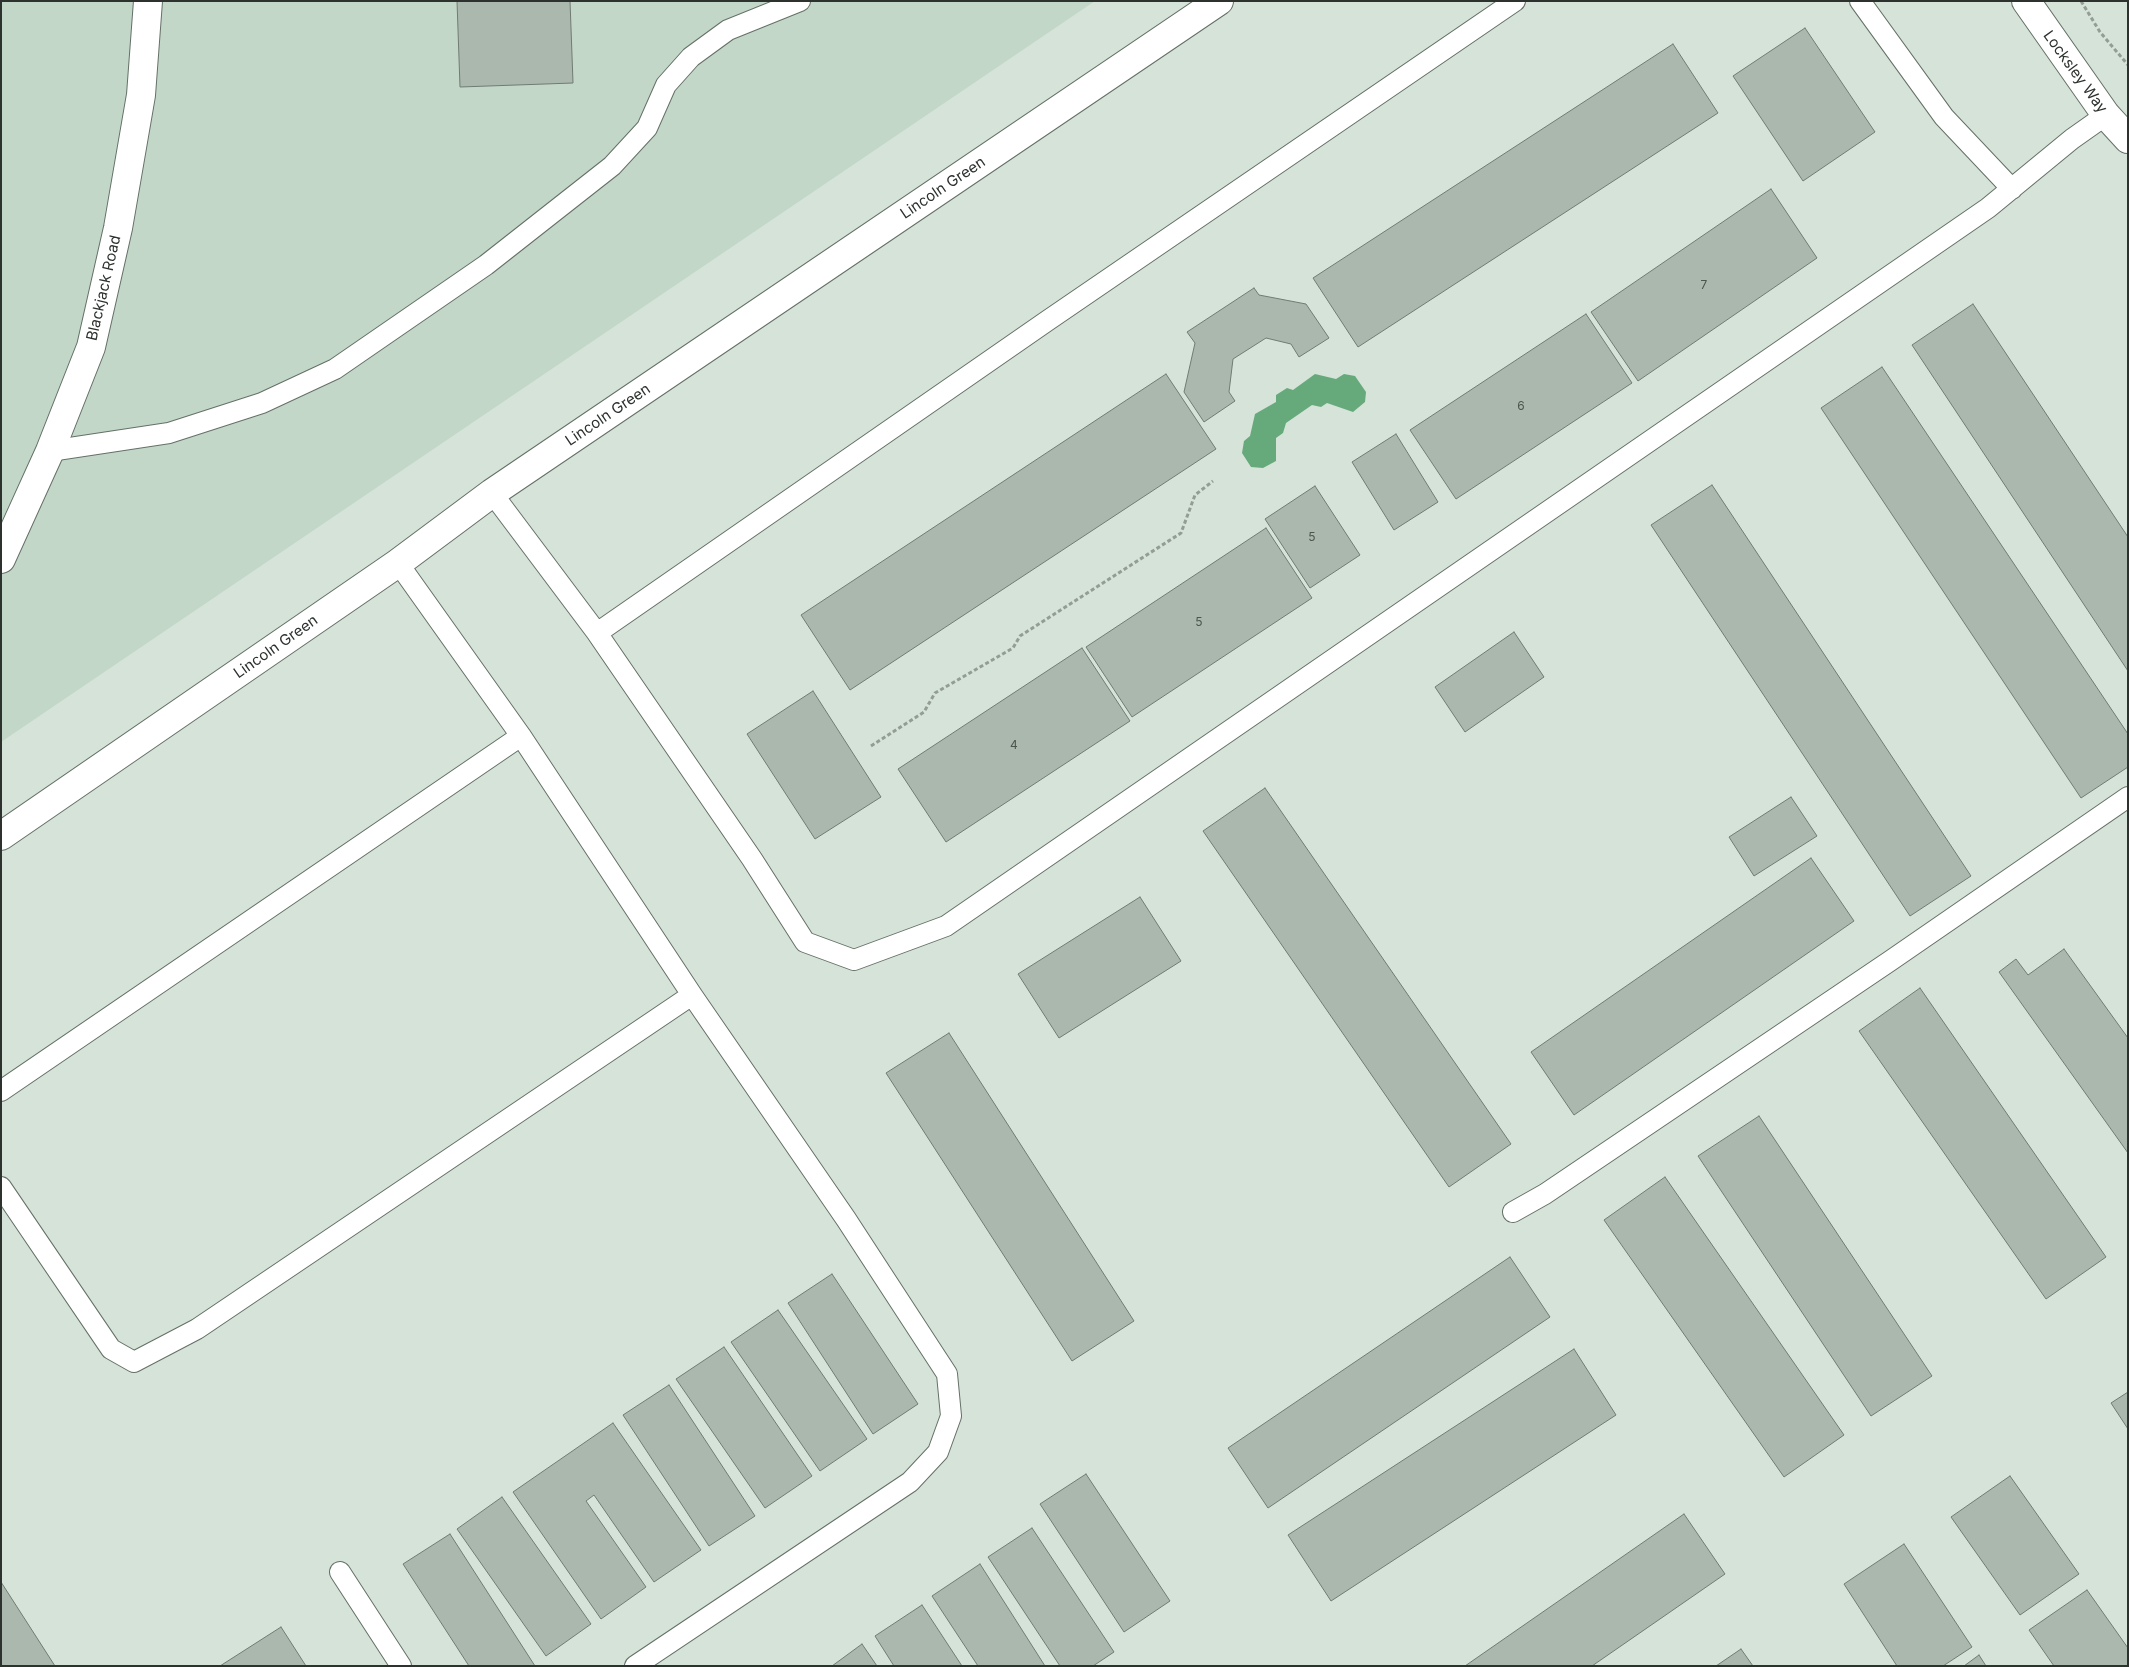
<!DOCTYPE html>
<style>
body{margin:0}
#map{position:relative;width:2129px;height:1667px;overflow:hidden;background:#d5e3d8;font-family:Inter,sans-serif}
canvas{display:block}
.frame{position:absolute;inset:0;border:2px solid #2d322e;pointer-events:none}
</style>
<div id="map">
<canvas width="2129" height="1667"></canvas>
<div class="frame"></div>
</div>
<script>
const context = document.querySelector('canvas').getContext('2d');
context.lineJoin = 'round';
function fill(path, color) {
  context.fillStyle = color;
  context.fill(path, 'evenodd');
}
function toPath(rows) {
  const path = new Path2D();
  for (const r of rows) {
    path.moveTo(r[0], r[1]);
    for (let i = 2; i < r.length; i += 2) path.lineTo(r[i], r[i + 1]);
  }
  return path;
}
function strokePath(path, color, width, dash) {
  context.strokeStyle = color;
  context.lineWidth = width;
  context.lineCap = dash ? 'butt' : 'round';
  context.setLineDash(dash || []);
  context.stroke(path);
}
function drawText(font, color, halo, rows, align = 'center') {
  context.font = font + ' Inter,sans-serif';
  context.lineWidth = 4;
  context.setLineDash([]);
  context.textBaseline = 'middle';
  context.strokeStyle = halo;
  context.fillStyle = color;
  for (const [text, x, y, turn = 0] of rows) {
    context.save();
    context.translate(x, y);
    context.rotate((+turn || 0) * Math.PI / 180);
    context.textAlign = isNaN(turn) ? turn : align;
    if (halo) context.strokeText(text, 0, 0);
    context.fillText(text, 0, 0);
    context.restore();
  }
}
fill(toPath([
 [1,1,1095,1,1,742]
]), '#c3d7c8');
fill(toPath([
 [1315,374,1336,379,1344,374,1355,376,1366,392,1365,402,1353,412,1327,403,1321,407,1312,405,1286,423,1283,433,1276,438,1276,461,1263,468,1251,467,1242,453,1244,441,1250,436,1255,414,1276,402,1276,395,1287,388,1293,390]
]), '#66aa7b');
const building = toPath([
 [457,1,570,1,573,83,460,87,457,1],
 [1805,28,1875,132,1803,181,1733,76,1805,28],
 [1673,44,1718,113,1358,347,1313,278,1673,44],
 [1771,189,1817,258,1638,381,1591,312,1771,189],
 [1254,288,1259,295,1306,304,1329,338,1299,357,1291,344,1266,338,1233,359,1229,392,1235,401,1204,422,1184,392,1195,343,1187,332,1254,288],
 [1973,304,2128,537,2128,671,1912,345,1973,304],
 [1586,314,1632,383,1456,499,1410,430,1586,314],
 [1882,367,2128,734,2128,767,2081,798,1821,408,1882,367],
 [1166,374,1216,449,850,690,801,615,1166,374],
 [1396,434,1438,502,1394,530,1352,462,1396,434],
 [1712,485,1971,876,1910,916,1651,525,1712,485],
 [1315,486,1360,555,1310,588,1265,519,1315,486],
 [1266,528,1312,598,1132,717,1086,647,1266,528],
 [1514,632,1544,677,1465,732,1435,687,1514,632],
 [1082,648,1130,721,946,842,898,769,1082,648],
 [813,691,881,797,815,839,747,734,813,691],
 [1265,788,1511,1144,1449,1187,1203,831,1265,788],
 [1791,797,1817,836,1754,876,1729,837,1791,797],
 [1811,858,1854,921,1574,1115,1531,1052,1811,858],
 [1140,897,1181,961,1059,1038,1018,974,1140,897],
 [2064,949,2128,1038,2128,1153,1999,972,2016,959,2028,975,2064,949],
 [1920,988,2106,1257,2046,1299,1859,1031,1920,988],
 [949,1033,1134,1321,1072,1361,886,1073,949,1033],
 [1759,1116,1932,1376,1871,1416,1698,1156,1759,1116],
 [1665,1177,1844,1435,1784,1477,1604,1220,1665,1177],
 [1510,1257,1550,1317,1268,1508,1228,1448,1510,1257],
 [832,1274,918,1404,873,1434,788,1303,832,1274],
 [778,1310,867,1439,820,1471,731,1342,778,1310],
 [724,1347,812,1476,765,1508,676,1379,724,1347],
 [1574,1349,1616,1415,1331,1601,1288,1535,1574,1349],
 [669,1385,755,1516,709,1546,623,1415,669,1385],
 [2128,1392,2128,1429,2111,1403,2128,1392],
 [613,1423,701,1550,654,1582,594,1495,586,1501,646,1587,601,1619,513,1492,613,1423],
 [1086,1474,1170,1601,1124,1632,1040,1504,1086,1474],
 [2010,1476,2079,1574,2020,1615,1951,1517,2010,1476],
 [502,1497,591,1624,546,1656,457,1529,502,1497],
 [1684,1514,1725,1574,1592,1666,1465,1666,1684,1514],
 [1032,1528,1114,1652,1093,1666,1060,1666,988,1557,1032,1528],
 [450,1534,535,1666,469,1666,403,1564,450,1534],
 [1904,1544,1972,1647,1943,1666,1897,1666,1844,1584,1904,1544],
 [980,1564,1045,1666,978,1666,932,1596,980,1564],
 [1,1582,55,1666,1,1666,1,1582],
 [2087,1590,2128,1648,2128,1666,2054,1666,2029,1630,2087,1590],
 [922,1605,962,1666,894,1666,875,1636,922,1605],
 [281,1627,306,1666,220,1666,281,1627],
 [862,1644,877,1666,832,1666,862,1644],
 [1741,1649,1753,1666,1716,1666,1741,1649],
 [1979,1655,1986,1666,1964,1666,1979,1655]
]);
fill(building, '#abb8ae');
strokePath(building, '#707c73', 1);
const lane = toPath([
 [1860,1,1944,117,2012,189],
 [50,451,169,433,262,403,335,369,486,265,612,166,647,128,666,85,691,57,728,30,800,1],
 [492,493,597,633,752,859,805,942,854,960,946,926,1988,208,2072,139,2106,115],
 [398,563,521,736,692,995,846,1219,947,1374,951,1416,938,1452,910,1482,635,1666],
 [597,633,1047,321,1515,1],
 [1,1091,521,736],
 [1,1187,111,1349,134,1362,197,1329,692,995],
 [1513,1212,1545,1194,1890,961,2128,797],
 [340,1572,401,1666]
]);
const street = toPath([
 [2026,1,2106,115,2128,139],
 [1,836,398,563,492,493,1219,1]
]);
const secondary = toPath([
 [1,559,50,451,91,347,118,228,141,95,148,1]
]);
strokePath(lane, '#647067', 22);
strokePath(street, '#647067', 30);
strokePath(secondary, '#647067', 30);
strokePath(toPath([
 [2081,1,2100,32,2128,65],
 [871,746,924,712,935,693,1013,648,1020,636,1181,533,1195,495,1213,481]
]), '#939d95', 3, [4, 2.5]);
strokePath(lane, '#fff', 20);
strokePath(street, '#fff', 28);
strokePath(secondary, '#fff', 28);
drawText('12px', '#4c544e', null, [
 ["7",1704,285],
 ["6",1521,406],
 ["5",1312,537],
 ["5",1199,622],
 ["4",1014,745]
]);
drawText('15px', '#2d322e', '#fff', [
 ["Locksley Way",2075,72,54],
 ["Lincoln Green",943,188,-34],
 ["Blackjack Road",104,288,-77],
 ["Lincoln Green",608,415,-34],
 ["Lincoln Green",276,647,-35]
]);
</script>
